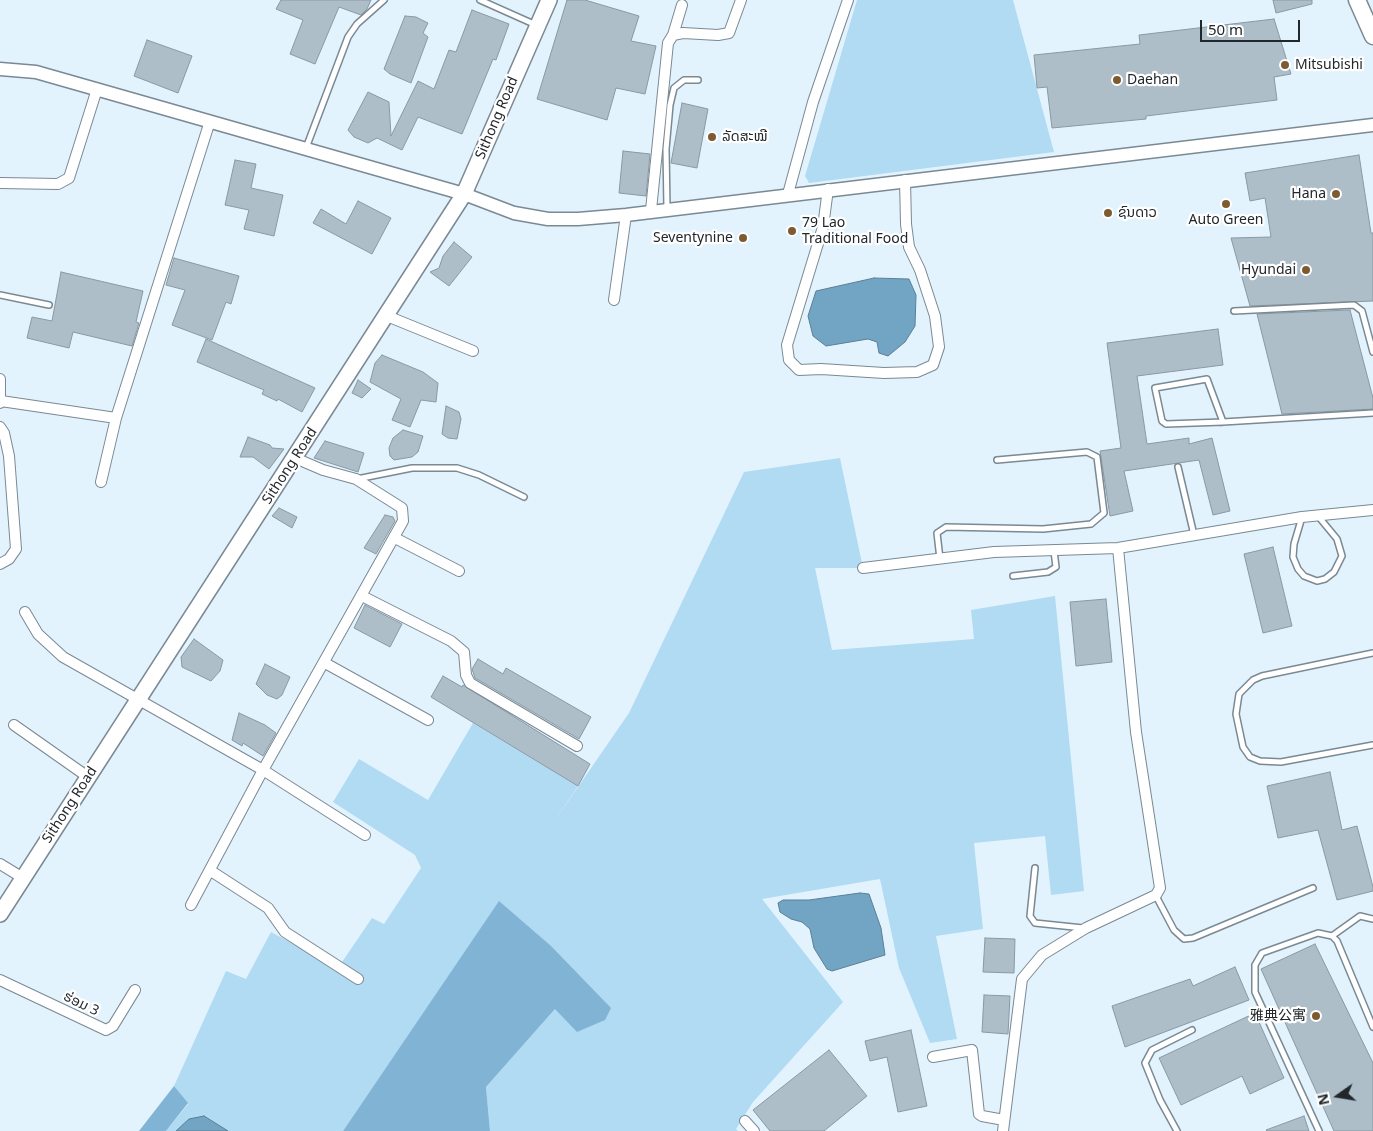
<!DOCTYPE html>
<meta charset="utf-8">
<style>
body{margin:0}
#map{position:relative;width:1373px;height:1131px;overflow:hidden;background:#e2f3fe;font-family:"Noto Sans",sans-serif}
canvas{display:block}
.north{position:absolute;left:1313px;top:1071px;width:50px;height:50px;-webkit-text-stroke:4px #fff;paint-order:stroke;rotate:257deg;font-size:14px;font-weight:700;line-height:20px;text-align:center;color:#21272b}
.north::after{content:'';display:block;margin:auto;width:18px;height:22px;background:#21272b;clip-path:polygon(50% 0,100% 100%,50% 72%,0 100%)}
.scale{position:absolute;left:1200px;top:20px;width:100px;height:22px;box-sizing:border-box;border:2px solid #21272b;border-top:0;padding-left:6px;font-size:15px;line-height:18px;white-space:nowrap;color:#21272b;-webkit-text-stroke:4px #fff;paint-order:stroke}
</style>
<div id="map">
<canvas width="1373" height="1131"></canvas>
<div class="north">N</div>
<div class="scale">50 m</div>
</div>
<script>
const context = document.querySelector('canvas').getContext('2d');
context.lineJoin = 'round';
function fill(path, color) {
  context.fillStyle = color;
  context.fill(path, 'evenodd');
}
function toPath(rows) {
  const path = new Path2D();
  for (const r of rows) {
    path.moveTo(r[0], r[1]);
    for (let i = 2; i < r.length; i += 2) path.lineTo(r[i], r[i + 1]);
  }
  return path;
}
function strokePath(path, color, width, dash) {
  context.strokeStyle = color;
  context.lineWidth = width;
  context.lineCap = dash ? 'butt' : 'round';
  context.setLineDash(dash || []);
  context.stroke(path);
}
function drawText(font, color, halo, rows, align = 'center') {
  context.font = font + ' "Noto Sans","Noto Sans SC","Noto Sans Lao",sans-serif';
  context.lineWidth = 4.5;
  context.setLineDash([]);
  context.textBaseline = 'middle';
  context.strokeStyle = halo;
  context.fillStyle = color;
  for (const [text, x, y, turn = 0] of rows) {
    context.save();
    context.translate(x, y);
    context.rotate((+turn || 0) * Math.PI / 180);
    context.textAlign = isNaN(turn) ? turn : align;
    if (halo) context.strokeText(text, 0, 0);
    context.fillText(text, 0, 0);
    context.restore();
  }
}
fill(toPath([
 [857,0,1013,0,1054,152,809,183,805,176],
 [840,458,863,568,815,568,832,650,974,639,971,610,1055,596,1084,891,1051,895,1045,836,974,843,983,929,936,936,957,1039,930,1043,899,968,880,879,762,899,843,1002,753,1102,736,1129,738,1131,490,1131,486,1087,555,1009,499,902,343,1131,166,1131,188,1104,174,1086,226,971,246,979,271,932,335,967,342,962,372,918,384,924,421,868,415,855,333,802,359,759,428,800,473,723,578,786,551,826,629,713,744,472]
]), '#b1daf3');
fill(toPath([
 [499,901,551,946,611,1008,605,1020,577,1032,555,1009,486,1087,490,1131,343,1131],
 [174,1086,188,1103,166,1131,139,1131]
]), '#81b4d4');
const water = toPath([
 [874,278,909,279,916,295,915,326,905,342,888,356,879,353,877,342,868,339,826,346,813,336,808,316,816,291,874,278],
 [860,893,869,894,881,928,885,955,832,971,827,969,814,948,810,929,802,922,791,919,780,912,778,903,783,900,809,900,860,893],
 [204,1116,228,1131,176,1131,189,1119,204,1116]
]);
fill(water, '#72a5c3');
strokePath(water, '#5a7f95', 1);
const building = toPath([
 [281,0,371,0,367,9,361,15,339,7,315,64,290,54,303,20,276,9,281,0],
 [567,0,585,0,639,16,631,41,656,46,645,94,616,88,607,120,537,99,567,0],
 [1273,0,1312,0,1312,4,1276,13,1273,0],
 [472,10,509,24,496,60,493,59,462,134,418,117,402,150,377,138,368,143,354,137,348,130,368,92,389,102,391,136,418,81,434,89,449,50,456,52,472,10],
 [405,16,416,17,428,23,423,33,428,37,411,83,390,74,384,69,405,16],
 [1274,19,1291,74,1274,77,1277,100,1146,116,1146,119,1052,128,1047,87,1037,88,1034,55,1140,44,1139,35,1274,19],
 [147,40,192,56,178,93,134,76,147,40],
 [682,103,708,109,697,168,671,163,682,103],
 [623,151,650,154,646,196,619,193,623,151],
 [1359,155,1371,233,1373,233,1373,301,1250,306,1231,238,1271,237,1265,198,1250,201,1245,173,1359,155],
 [235,160,256,164,251,188,283,195,274,236,244,229,249,210,225,205,235,160],
 [358,201,391,218,372,254,313,223,321,209,346,224,358,201],
 [454,242,472,257,449,286,430,272,439,268,443,256,454,242],
 [174,258,239,276,231,304,226,302,212,340,172,325,185,290,166,285,174,258],
 [61,272,143,291,136,322,139,323,132,346,73,332,69,348,27,338,32,317,52,321,61,272],
 [1350,310,1373,398,1373,409,1282,414,1257,314,1350,310],
 [1218,329,1223,365,1137,376,1147,444,1189,438,1189,444,1212,438,1230,511,1213,515,1199,460,1124,471,1133,511,1110,516,1100,451,1121,448,1107,343,1218,329],
 [206,339,315,388,302,412,278,399,277,401,262,394,264,390,197,362,206,339],
 [382,355,423,372,438,383,436,402,421,400,410,427,392,420,401,399,370,382,375,363,382,355],
 [358,380,371,389,362,398,352,393,358,380],
 [446,406,459,412,461,419,457,439,448,438,442,434,446,406],
 [403,430,423,436,418,452,412,457,394,460,390,456,389,448,393,438,403,430],
 [248,437,270,445,272,448,284,449,269,469,253,457,240,457,248,437],
 [325,441,364,453,358,472,314,458,325,441],
 [279,508,297,517,292,528,272,516,279,508],
 [385,515,393,517,395,521,376,554,364,548,385,515],
 [1273,547,1292,626,1263,633,1244,554,1273,547],
 [1106,599,1112,662,1076,666,1070,602,1106,599],
 [365,605,402,624,390,647,354,628,365,605],
 [194,639,223,660,220,671,211,681,182,667,181,657,194,639],
 [478,659,503,674,506,668,591,717,579,739,475,678,472,669,478,659],
 [265,664,290,677,282,695,277,699,267,695,256,684,265,664],
 [443,676,462,687,463,685,590,764,578,786,431,697,443,676],
 [239,713,265,725,276,733,263,756,243,743,242,746,232,740,239,713],
 [1330,772,1342,830,1357,826,1373,887,1373,891,1337,900,1318,830,1278,838,1267,786,1330,772],
 [985,938,1015,939,1014,973,983,972,985,938],
 [1315,944,1373,1063,1373,1131,1334,1131,1261,969,1315,944],
 [1235,967,1249,1000,1125,1047,1112,1006,1190,979,1193,986,1235,967],
 [984,995,1010,996,1008,1034,982,1032,984,995],
 [1255,1013,1284,1078,1250,1094,1242,1076,1181,1105,1159,1058,1255,1013],
 [911,1030,927,1106,898,1112,887,1057,870,1061,865,1041,911,1030],
 [829,1050,867,1096,824,1131,770,1131,753,1110,829,1050],
 [1304,1116,1309,1131,1267,1131,1266,1130,1304,1116]
]);
fill(building, '#adbec8');
strokePath(building, '#8999a3', 1);
const service = toPath([
 [480,0,536,25],
 [306,148,348,37,357,24,384,0],
 [667,208,666,149,670,105,674,88,684,80,698,80],
 [0,295,49,305],
 [1234,311,1354,305,1362,311,1373,352],
 [1223,422,1207,379,1155,388,1162,421,1166,424,1223,422,1373,413],
 [1178,467,1194,535],
 [357,479,412,468,457,468,479,475,524,497],
 [1302,517,1294,544,1293,557,1298,569,1304,576,1317,581,1325,579,1334,572,1342,556,1337,539,1318,516],
 [940,559,937,533,946,527,1043,529,1091,524,1104,513,1097,457,1087,452,997,460],
 [1013,576,1048,572,1056,567,1054,551],
 [1373,653,1262,676,1253,680,1239,694,1236,714,1243,747,1250,757,1260,761,1281,762,1373,745],
 [1035,868,1030,916,1035,923,1083,928],
 [1156,896,1174,930,1184,939,1193,938,1313,888],
 [1332,936,1360,916,1373,919],
 [1177,1131,1160,1100,1145,1063,1152,1050,1192,1030],
 [1319,1131,1255,992,1255,965,1262,953,1318,933,1332,936,1337,941,1373,1027]
]);
const minor = toPath([
 [673,35,682,5],
 [0,183,58,184,69,178,97,89],
 [828,189,823,227,787,345,789,360,799,370,821,369,884,373,917,372,933,365,939,347,935,316,920,270,909,247,906,224,905,180],
 [788,194,813,102,848,0],
 [651,210,668,43,673,35,683,33,718,35,729,33,741,0],
 [614,300,626,215],
 [387,316,473,351],
 [0,379,0,403],
 [1,401,116,418],
 [0,427,4,433,9,456,16,549,9,559,0,564],
 [101,482,116,418,210,121],
 [395,538,459,571],
 [863,568,994,552,1118,548,1302,517,1373,510],
 [362,596,451,641,464,652,466,675,470,683,577,746],
 [25,612,38,634,63,657,263,770,365,835],
 [325,663,428,720],
 [14,725,88,777],
 [0,864,23,878],
 [211,871,268,908,285,932,358,979],
 [191,905,263,770,403,521,402,508,356,479,323,470,295,458],
 [0,980,106,1030,113,1026,135,990],
 [933,1057,972,1050,979,1114,982,1116,1004,1120],
 [745,1121,754,1131],
 [1003,1131,1022,979,1042,955,1086,928,1156,895,1160,888,1136,732,1118,548]
]);
const tertiary = toPath([
 [0,69,36,72,464,194,514,213,548,219,578,219,626,215,1373,125]
]);
const secondary = toPath([
 [0,914,464,194,549,0]
]);
const primary = toPath([
 [1357,0,1373,36]
]);
strokePath(service, '#7a8993', 8);
strokePath(minor, '#7a8993', 12);
strokePath(tertiary, '#7a8993', 15);
strokePath(secondary, '#7a8993', 18);
strokePath(primary, '#7a8993', 19);
strokePath(service, '#fff', 5);
strokePath(minor, '#fff', 10);
strokePath(tertiary, '#fff', 12);
strokePath(secondary, '#fff', 15);
strokePath(primary, '#fff', 16);
for (const [x, y, r, color] of [
 [1285,65,5,"#7c5b31"],
 [1117,80,5,"#7c5b31"],
 [712,137,5,"#7c5b31"],
 [1336,194,5,"#7c5b31"],
 [1226,204,5,"#7c5b31"],
 [1108,213,5,"#7c5b31"],
 [792,231,5,"#7c5b31"],
 [743,238,5,"#7c5b31"],
 [1306,270,5,"#7c5b31"],
 [1316,1016,5,"#7c5b31"]
]) {
  const dot = new Path2D();
  dot.arc(x, y, r, 0, 2 * Math.PI);
  context.fillStyle = color;
  context.fill(dot);
  strokePath(dot, '#fff', 2);
}
drawText('14px', '#21272b', '#fff', [
 ["Mitsubishi",1295,65],
 ["Daehan",1127,80],
 ["ລັດສະໝີ",722,137],
 ["Hana",1326,194,"right"],
 ["ຊົນດາວ",1118,213],
 ["Auto Green",1226,220,"center"],
 ["79 Lao",802,223],
 ["Traditional Food",802,239],
 ["Seventynine",733,238,"right"],
 ["Hyundai",1296,270,"right"],
 ["雅典公寓",1306,1016,"right"]
], 'left');
drawText('14px', '#21272b', '#fff', [
 ["Sithong Road",497,118,-67],
 ["Sithong Road",290,466,-57],
 ["Sithong Road",70,805,-57],
 ["ຮ່ອມ 3",81,1004,26]
]);
</script>
